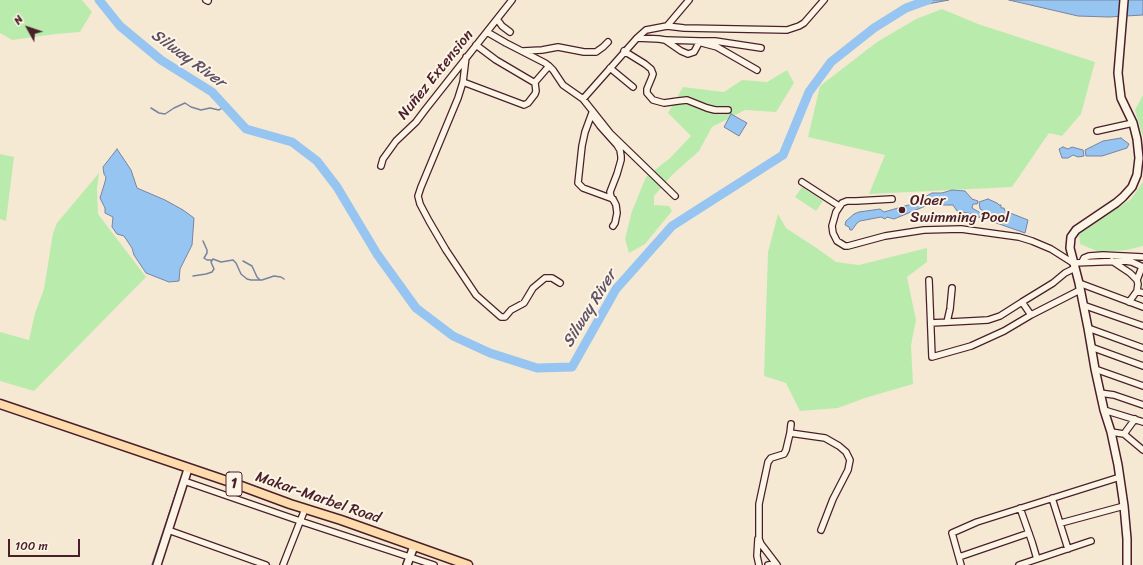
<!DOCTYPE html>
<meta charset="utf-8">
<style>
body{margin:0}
#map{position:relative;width:1143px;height:565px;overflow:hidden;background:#f6e9d4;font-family:Sriracha,sans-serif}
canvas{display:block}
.north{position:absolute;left:8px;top:8px;width:40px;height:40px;-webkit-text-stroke:3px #fcf5e5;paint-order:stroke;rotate:310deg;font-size:11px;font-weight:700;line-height:16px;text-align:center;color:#4a1f2b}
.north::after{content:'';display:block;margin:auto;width:14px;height:18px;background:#4a1f2b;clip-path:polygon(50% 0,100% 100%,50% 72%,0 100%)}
.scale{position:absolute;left:8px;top:539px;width:72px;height:18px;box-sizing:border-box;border:2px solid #4a1f2b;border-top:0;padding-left:5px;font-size:12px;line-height:14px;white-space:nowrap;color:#4a1f2b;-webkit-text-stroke:3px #fcf5e5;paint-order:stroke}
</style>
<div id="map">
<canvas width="1143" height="565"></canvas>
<div class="north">N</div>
<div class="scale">100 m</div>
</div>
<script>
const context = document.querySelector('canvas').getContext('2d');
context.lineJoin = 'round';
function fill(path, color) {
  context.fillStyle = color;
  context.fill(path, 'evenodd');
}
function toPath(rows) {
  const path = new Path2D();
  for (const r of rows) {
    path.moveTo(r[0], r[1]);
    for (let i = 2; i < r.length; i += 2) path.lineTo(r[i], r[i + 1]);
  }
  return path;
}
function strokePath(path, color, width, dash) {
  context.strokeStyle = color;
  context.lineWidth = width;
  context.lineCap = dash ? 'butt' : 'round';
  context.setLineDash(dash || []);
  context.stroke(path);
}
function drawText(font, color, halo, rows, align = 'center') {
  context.font = font + ' Sriracha,sans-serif';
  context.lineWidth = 4;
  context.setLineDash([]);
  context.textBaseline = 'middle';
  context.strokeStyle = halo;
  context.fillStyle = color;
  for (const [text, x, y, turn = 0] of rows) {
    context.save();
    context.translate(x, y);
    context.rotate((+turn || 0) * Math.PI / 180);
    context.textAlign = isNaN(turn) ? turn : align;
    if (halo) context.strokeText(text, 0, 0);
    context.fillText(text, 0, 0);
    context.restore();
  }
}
fill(toPath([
 [0,0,82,0,92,12,80,32,56,34,12,40,0,33],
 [942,9,978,24,1095,62,1081,114,1062,136,1049,133,1012,187,869,194,885,155,808,137,820,86,877,42,916,19],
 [787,70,794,83,776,112,745,110,712,127,699,151,672,175,654,196,654,205,669,206,672,211,645,244,629,253,625,239,632,211,646,177,670,158,691,136,668,113,683,87,724,92,742,80,767,82],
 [1143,95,1143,137,1135,110],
 [0,154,14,157,6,221,0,219],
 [99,173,97,189,98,214,146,277,34,391,0,381,0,332,29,340,35,313,44,289,53,233,57,223],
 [1143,182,1143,246,1127,250,1099,252,1080,244,1079,234,1131,199],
 [802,187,823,201,816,211,795,197],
 [778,214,786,228,818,249,836,262,859,265,927,248,927,262,907,277,916,320,911,345,913,384,865,398,838,408,800,411,786,383,764,376,768,252]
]), '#b9ecac');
const water = toPath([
 [920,0,949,0,906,8,920,0],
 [1009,0,1143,0,1143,15,1108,17,1078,16,1009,0],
 [731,114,747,123,739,136,724,127,731,114],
 [1121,138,1129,144,1127,148,1102,156,1086,156,1085,150,1103,141,1121,138],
 [1063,147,1068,149,1072,147,1083,150,1084,156,1078,157,1073,155,1068,158,1062,158,1059,149,1063,147],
 [117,149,131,170,137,188,165,200,183,210,194,218,192,245,180,269,179,281,169,282,146,273,134,255,132,248,124,236,117,234,112,227,113,217,105,213,105,208,100,198,105,182,106,177,104,174,103,167,117,149],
 [952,190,965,191,972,199,978,201,977,204,973,204,972,208,984,215,984,218,978,217,972,214,957,211,953,205,928,205,894,219,887,217,885,219,881,217,860,221,857,223,852,230,850,230,849,227,845,225,846,221,854,214,859,212,880,209,884,212,912,204,932,193,942,193,952,190],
 [988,199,997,203,999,205,1001,205,1001,208,1004,208,1005,211,1028,220,1025,233,985,219,986,212,980,209,979,202,988,199]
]);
fill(water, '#96c5f1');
strokePath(water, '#7883a2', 1);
strokePath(toPath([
 [151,108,159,113,165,114,174,108,185,103,191,107,201,110,210,108,219,110,222,108,225,102],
 [203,241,207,250,207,253,204,258,207,260,211,260],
 [243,261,252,266,257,277,260,280],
 [193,276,206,274,212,272,214,269,211,262,213,259,221,262,233,260,236,263,241,274,247,279,251,280,262,280,274,276,281,277,284,279],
 [152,565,180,481]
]), '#7883a2', 1.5);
strokePath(toPath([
 [99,0,120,26,161,60,212,92,246,129,292,142,317,161,337,187,377,254,416,308,453,336,490,353,537,368,572,367,616,289,672,226,783,155,809,92,831,62,874,28,906,8,928,0]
]), '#96c5f1', 9);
const street = toPath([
 [206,0,208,1],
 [497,19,502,26,510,32],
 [667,26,689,0],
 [487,32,506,43,545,63,549,66,553,70,563,85,583,99,610,133,675,196],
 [637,38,646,30,667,26,684,28,787,30,799,26,804,23,824,0],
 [666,40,700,41],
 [702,43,717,47,757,70],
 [476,45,496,60,535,83,536,81,549,66],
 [523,51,542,50,558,47,584,52,596,52,603,47,608,42],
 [624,51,645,64,651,69,653,74,652,77,647,89,647,93,653,100,664,103,678,101,687,100,707,108,715,110,728,110],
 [466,57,463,82,458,98,421,187,418,196,420,204,429,221,446,250,476,295,501,317,505,317,511,310,524,303,533,288,545,278,552,278,560,283],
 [610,68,633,87],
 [463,82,524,105,528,103,535,94,536,91,535,83],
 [583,99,637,38,659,39,665,40,681,51,688,54,694,52,700,41,715,41,761,48],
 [592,113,585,132,582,146,578,183,583,188,613,199],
 [592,115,600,126,617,145,620,150,621,156,621,160,617,174,610,192,611,197,614,201,616,205,617,213,615,223,613,226],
 [1097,131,1133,123],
 [381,166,383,159,396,141,416,122,425,110,512,0],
 [802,182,839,206],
 [892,199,856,201,847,201,842,203,836,212,832,226,833,233,837,241,845,246,848,246,885,236,924,230,961,229,1019,237,1032,241,1051,249,1073,263,1125,261,1132,262,1143,267],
 [1112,261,1130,273,1137,280,1138,284,1137,291,1129,302],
 [1082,262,1084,258,1089,256,1103,255,1143,257],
 [929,280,932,357,971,346,1004,331,1031,315,1080,290],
 [1137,280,1142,267],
 [1079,283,1143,307],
 [1137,291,1143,293],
 [1022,302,1053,283,1065,273,1075,268],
 [1083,305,1143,326],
 [947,322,950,309,952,288],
 [931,323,988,320,1000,316,1022,302,1031,315],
 [1088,328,1143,348],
 [1091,347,1143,366],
 [1095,369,1143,386],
 [1100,393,1114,395,1143,405],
 [1104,410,1143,422],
 [1111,432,1124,434,1143,450],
 [790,433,791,424],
 [1124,434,1135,419],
 [187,482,300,521,434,565],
 [1052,498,1068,549],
 [1020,508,1032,542,1037,559],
 [1061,523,1124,506],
 [168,530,266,565],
 [758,539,757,556,759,565],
 [959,557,1029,533],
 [283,565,305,509],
 [768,565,776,564],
 [777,565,761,544,759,539,759,504,768,462,771,458,784,454,786,450,790,433,825,438,839,446,846,452,850,460,848,470,833,499,821,530],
 [961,565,952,533,977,522,1120,477],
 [1019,565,1091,541]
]);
const secondary = toPath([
 [1124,0,1118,73,1121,98,1133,123,1137,139,1139,158,1137,175,1132,187,1123,197,1116,203,1076,230,1071,237,1070,248,1079,283,1088,328,1095,369,1104,410,1111,432,1118,465,1124,506,1127,539,1127,565],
 [157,565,188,469],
 [407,565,414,546]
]);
const primary = toPath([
 [0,404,233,483,290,504,341,520,468,565]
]);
strokePath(street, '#4a1f2b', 8);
strokePath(secondary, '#4a1f2b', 10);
strokePath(primary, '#4a1f2b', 11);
strokePath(street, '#fcf5e5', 5.5);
strokePath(secondary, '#fcf5e5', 7);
strokePath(primary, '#fedbac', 8);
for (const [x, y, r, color] of [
 [902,210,4,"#4a1f2b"]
]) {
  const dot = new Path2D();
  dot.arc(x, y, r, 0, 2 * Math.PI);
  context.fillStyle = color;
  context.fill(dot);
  strokePath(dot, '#fcf5e5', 1.5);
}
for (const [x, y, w] of [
 [234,484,16]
]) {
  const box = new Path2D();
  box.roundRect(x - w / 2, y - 12, w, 24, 3);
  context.fillStyle = '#fcf5e5';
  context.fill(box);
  strokePath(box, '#4a1f2b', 1);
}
drawText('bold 14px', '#4a1f2b', null, [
 ["1",234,484]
]);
drawText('15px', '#4a1f2b', '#fcf5e5', [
 ["Nuñez Extension",436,75,-51],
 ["Makar-Marbel Road",318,498,19]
]);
drawText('15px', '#4a1f2b', '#fcf5e5', [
 ["Olaer",910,201],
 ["Swimming Pool",910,218]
], 'left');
drawText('italic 16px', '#615166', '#fcf5e5', [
 ["Silway River",188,59,36],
 ["Silway River",590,309,-58]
]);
</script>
